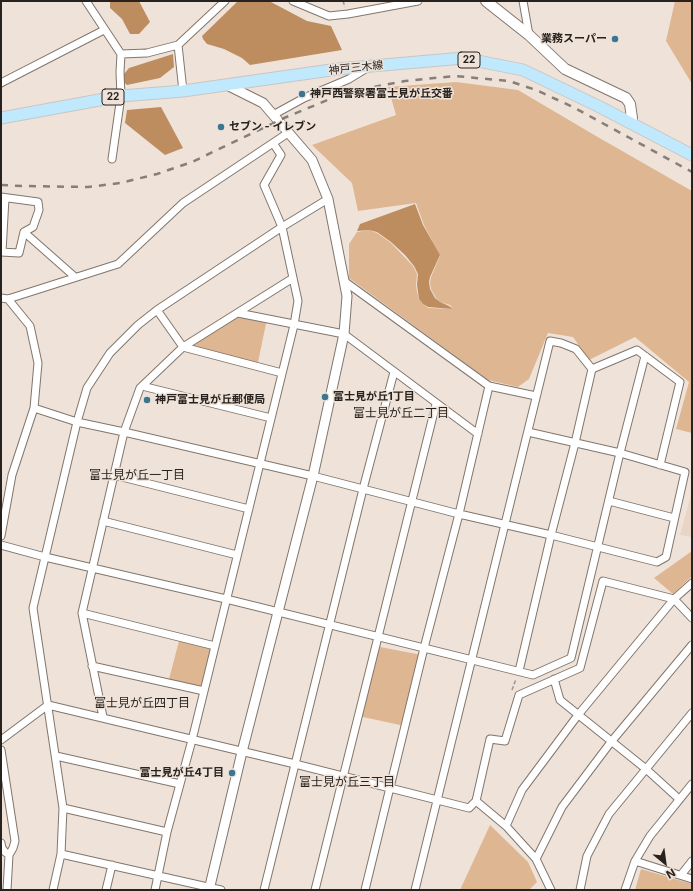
<!DOCTYPE html>
<meta charset="utf-8">
<style>
body{margin:0}
#map{position:relative;width:693px;height:891px;overflow:hidden;background:#efe3d9;font-family:Inter,sans-serif}
canvas{display:block}
.frame{position:absolute;inset:0;border:2px solid #27221e;pointer-events:none}
.north{position:absolute;left:645px;top:843px;width:40px;height:40px;-webkit-text-stroke:3px #efe3d9;paint-order:stroke;rotate:151deg;font-size:11px;font-weight:700;line-height:16px;text-align:center;color:#27221e}
.north::after{content:'';display:block;margin:auto;width:14px;height:18px;background:#27221e;clip-path:polygon(50% 0,100% 100%,50% 72%,0 100%)}
</style>
<div id="map">
<canvas width="693" height="891"></canvas>
<div class="frame"></div>
<div class="north">N</div>
</div>
<script>
const context = document.querySelector('canvas').getContext('2d');
context.lineJoin = 'round';
function fill(path, color) {
  context.fillStyle = color;
  context.fill(path, 'evenodd');
}
function toPath(rows) {
  const path = new Path2D();
  for (const r of rows) {
    path.moveTo(r[0], r[1]);
    for (let i = 2; i < r.length; i += 2) path.lineTo(r[i], r[i + 1]);
  }
  return path;
}
function strokePath(path, color, width, dash) {
  context.strokeStyle = color;
  context.lineWidth = width;
  context.lineCap = dash ? 'butt' : 'round';
  context.setLineDash(dash || []);
  context.stroke(path);
}
function drawText(font, color, halo, rows, align = 'center') {
  context.font = font + ' Inter,"Noto Sans JP",sans-serif';
  context.lineWidth = 3;
  context.setLineDash([]);
  context.textBaseline = 'middle';
  context.strokeStyle = halo;
  context.fillStyle = color;
  for (const [text, x, y, turn = 0] of rows) {
    context.save();
    context.translate(x, y);
    context.rotate((+turn || 0) * Math.PI / 180);
    context.textAlign = isNaN(turn) ? turn : align;
    if (halo) context.strokeText(text, 0, 0);
    context.fillText(text, 0, 0);
    context.restore();
  }
}
fill(toPath([
 [692,491,692,537,680,535]
]), '#e8d5c6');
fill(toPath([
 [675,1,692,1,692,84,666,41],
 [456,82,518,90,596,136,692,191,692,433,676,429,689,382,635,337,589,360,573,337,548,333,529,379,518,387,488,380,349,278,349,244,357,232,369,230,377,233,391,243,413,266,417,274,416,285,417,292,419,299,423,304,428,308,453,309,450,305,440,302,436,298,431,289,430,283,431,277,440,256,424,225,416,203,358,211,352,183,312,145,396,115,388,87],
 [238,313,267,319,257,367,183,347],
 [692,551,692,576,673,594,654,578],
 [180,637,215,646,204,691,168,683],
 [375,646,422,655,405,726,358,716],
 [490,825,528,862,537,882,529,890,460,890],
 [641,869,692,884,692,890,635,890]
]), '#deb692');
fill(toPath([
 [111,1,139,1,150,22,139,34,130,34,122,19,110,8,110,2],
 [238,1,269,1,307,21,331,26,342,50,250,65,242,58,224,49,207,44,203,39,202,36],
 [173,54,174,67,160,78,127,85,124,82,124,74,129,68],
 [161,107,183,148,165,155,125,123,127,110],
 [415,204,423,225,440,255,430,277,429,282,430,289,435,298,440,302,449,306,453,309,428,307,423,304,419,299,417,285,418,274,414,266,405,255,391,242,377,232,369,230,357,231,360,224]
]), '#be8d5f');
const minor = toPath([
 [86,1,121,54,147,53,178,45],
 [293,1,329,16,348,14,418,1],
 [523,1,529,35],
 [1,83,104,30],
 [183,91,178,45,225,1],
 [273,115,304,98,349,79,367,68],
 [112,159,121,96,120,72,121,54],
 [1,197,38,202,39,210,33,227,24,232,19,253,1,252],
 [24,232,75,277],
 [2,252,5,198],
 [344,281,489,386,536,396],
 [1,298,8,299,118,264,183,203,288,133],
 [157,310,183,347,282,373],
 [238,313,344,334,478,434],
 [142,386,271,418],
 [34,408,77,422,124,432,313,476,459,514,551,535,657,562,666,557,685,472,620,453,528,432],
 [114,475,249,509],
 [609,501,674,518],
 [103,521,237,555],
 [1,536,12,475,34,408,38,363,30,326,8,299],
 [1,545,45,557,226,599,533,675,571,658,620,453,645,356],
 [82,613,215,646],
 [92,666,204,691],
 [519,671,551,535,575,443,592,369],
 [554,679,560,700,646,769,679,799],
 [103,717,82,613,124,432,140,388,183,347,293,278],
 [1,740,48,705,295,764,469,808,476,801,506,826,536,859,551,890],
 [1,750,15,841,13,848,9,855,5,852,2,848,1,843],
 [56,756,180,784],
 [476,801,490,739,505,741,519,695,580,668,603,581,674,599,692,618],
 [63,808,167,832],
 [506,826,522,790,578,715,674,599,692,583],
 [61,854,221,890],
 [536,859,562,807,611,742,692,645],
 [635,861,692,879],
 [681,875,692,861],
 [7,890,9,855],
 [53,890,61,854,63,808,33,608,77,422,87,388,110,353,138,325,157,310,282,227,328,199],
 [106,890,112,865],
 [155,890,167,832,192,740,294,325,298,301,282,227,264,185,281,155,273,143],
 [264,890,363,489,394,372],
 [315,890,436,404],
 [365,890,424,648,459,514,489,386],
 [415,890,550,341,561,343,576,349,592,369,637,350,680,382,660,465],
 [580,890,587,856,609,814,692,713],
 [625,890,635,861,650,836,692,784]
]);
const tertiary = toPath([
 [209,890,242,752,313,476,344,334,347,296,328,199,312,160,263,103,227,85]
]);
const secondary = toPath([
 [486,1,529,35,565,69,626,98,630,104,632,118]
]);
const primary = toPath([
 [1,118,121,96,183,91,338,69,463,58,523,70,598,106,692,155]
]);
strokePath(minor, '#81766d', 9);
strokePath(tertiary, '#81766d', 11);
strokePath(secondary, '#81766d', 12);
strokePath(primary, '#c7c6c4', 13);
strokePath(toPath([
 [343,1,345,7],
 [512,690,516,679]
]), '#9d948d', 1.5, [4, 2]);
strokePath(minor, '#fff', 7);
strokePath(tertiary, '#fff', 9);
strokePath(secondary, '#fff', 10);
strokePath(primary, '#c1e9fd', 11);
strokePath(toPath([
 [1,185,23,186,88,187,120,183,157,174,192,162,284,118,347,92,405,81,455,76,509,81,536,90,573,107,692,172]
]), '#877e78', 2.5, [7, 7]);
for (const [x, y, r, color] of [
 [615,39,4,"#3c758f"],
 [302,94,4,"#3c758f"],
 [221,127,4,"#3c758f"],
 [325,397,4,"#3c758f"],
 [147,400,4,"#3c758f"],
 [232,773,4,"#3c758f"]
]) {
  const dot = new Path2D();
  dot.arc(x, y, r, 0, 2 * Math.PI);
  context.fillStyle = color;
  context.fill(dot);
  strokePath(dot, '#efe3d9', 1.5);
}
for (const [x, y, w] of [
 [469,60,22],
 [113,97,22]
]) {
  const box = new Path2D();
  box.roundRect(x - w / 2, y - 8, w, 16, 3);
  context.fillStyle = '#efe3d9';
  context.fill(box);
  strokePath(box, '#27221e', 1);
}
drawText('bold 10px', '#27221e', null, [
 ["22",469,60],
 ["22",113,97]
]);
drawText('bold 11px', '#27221e', '#efe3d9', [
 ["業務スーパー",607,39,"right"],
 ["神戸西警察署富士見が丘交番",310,94],
 ["セブン - イレブン",229,127],
 ["富士見が丘1丁目",333,397],
 ["神戸富士見が丘郵便局",155,400],
 ["富士見が丘4丁目",224,773,"right"]
], 'left');
drawText('11px', '#27221e', '#efe3d9', [
 ["神戸三木線",356,68,-6]
]);
drawText('12px', '#27221e', '#efe3d9', [
 ["富士見が丘二丁目",401,413],
 ["富士見が丘一丁目",137,475],
 ["富士見が丘四丁目",142,703],
 ["富士見が丘三丁目",347,782]
]);
</script>
